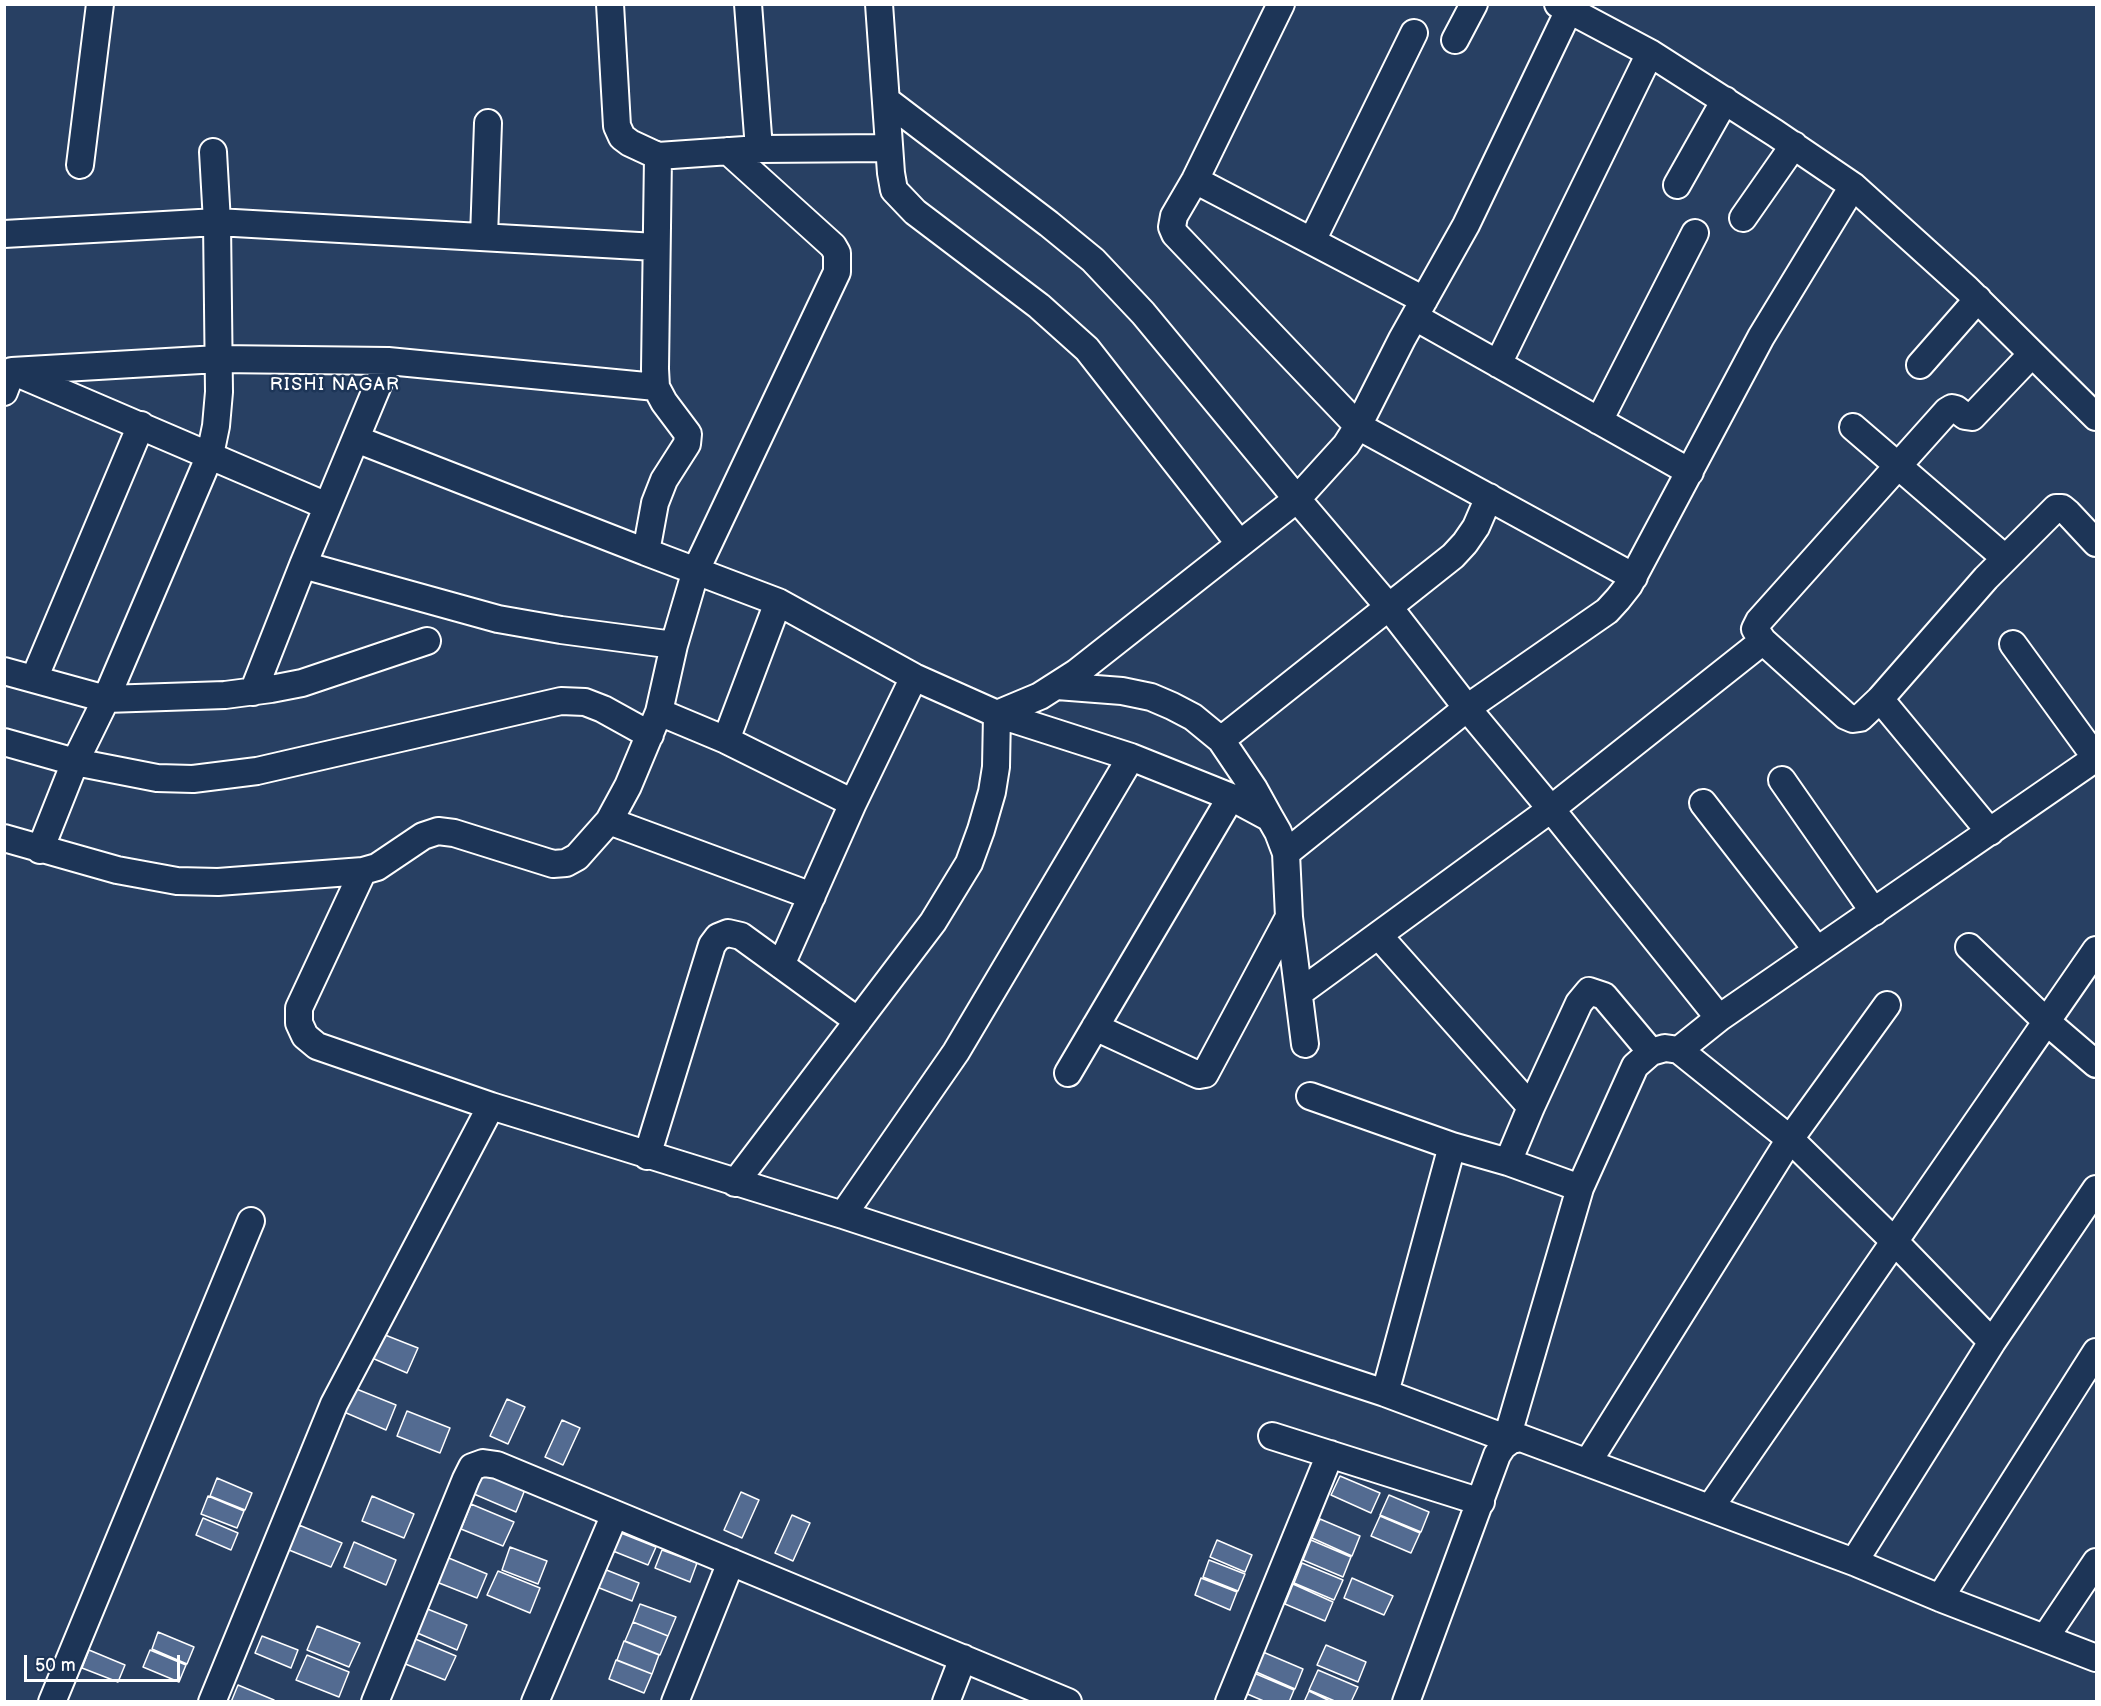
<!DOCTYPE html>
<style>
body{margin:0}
#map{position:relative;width:2101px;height:1706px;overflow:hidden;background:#284063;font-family:"Balsamiq Sans",sans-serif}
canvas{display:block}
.frame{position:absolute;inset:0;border:6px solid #fff;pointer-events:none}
.scale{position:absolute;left:24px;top:1655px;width:156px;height:27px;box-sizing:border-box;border:3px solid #fff;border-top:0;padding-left:8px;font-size:18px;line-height:21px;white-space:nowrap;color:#fff;-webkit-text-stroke:4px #1d3557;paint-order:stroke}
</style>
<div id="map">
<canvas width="2101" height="1706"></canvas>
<div class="frame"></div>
<div class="scale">50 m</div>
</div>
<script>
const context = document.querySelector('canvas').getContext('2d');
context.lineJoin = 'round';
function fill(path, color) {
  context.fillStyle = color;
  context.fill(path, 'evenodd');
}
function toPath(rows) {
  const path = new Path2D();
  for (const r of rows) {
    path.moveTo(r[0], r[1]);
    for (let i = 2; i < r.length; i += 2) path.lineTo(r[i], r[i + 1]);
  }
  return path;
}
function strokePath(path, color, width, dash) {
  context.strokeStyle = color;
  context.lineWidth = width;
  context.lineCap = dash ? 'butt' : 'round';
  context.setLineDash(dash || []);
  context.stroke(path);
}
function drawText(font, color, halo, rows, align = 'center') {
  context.font = font + ' "Balsamiq Sans",sans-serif';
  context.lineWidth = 5;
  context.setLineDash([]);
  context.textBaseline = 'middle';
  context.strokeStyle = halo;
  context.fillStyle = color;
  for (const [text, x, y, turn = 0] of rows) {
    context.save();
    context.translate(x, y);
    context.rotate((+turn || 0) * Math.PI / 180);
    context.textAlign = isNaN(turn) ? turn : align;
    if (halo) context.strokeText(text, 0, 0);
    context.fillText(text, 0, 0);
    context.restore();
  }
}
const building = toPath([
 [375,1331,418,1348,407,1373,365,1355,375,1331],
 [354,1388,396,1405,386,1430,344,1412,354,1388],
 [507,1399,525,1407,508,1444,490,1436,507,1399],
 [407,1411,450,1428,440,1453,397,1436,407,1411],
 [562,1420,580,1428,563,1465,545,1457,562,1420],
 [484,1470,526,1487,516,1512,474,1494,484,1470],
 [1340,1476,1380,1493,1371,1513,1331,1495,1340,1476],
 [217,1478,252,1493,245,1510,210,1496,217,1478],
 [741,1492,759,1500,742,1538,724,1530,741,1492],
 [1389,1495,1429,1512,1421,1532,1380,1515,1389,1495],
 [208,1496,244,1511,237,1528,201,1514,208,1496],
 [372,1496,414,1514,404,1538,362,1521,372,1496],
 [471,1504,514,1522,503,1546,461,1529,471,1504],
 [792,1515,810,1523,793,1561,775,1553,792,1515],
 [1380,1516,1420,1533,1411,1553,1371,1536,1380,1516],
 [203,1518,238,1533,231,1550,196,1535,203,1518],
 [1320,1519,1360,1536,1352,1556,1312,1538,1320,1519],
 [299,1525,342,1543,331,1567,289,1550,299,1525],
 [621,1533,656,1547,648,1565,613,1551,621,1533],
 [1217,1540,1252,1555,1245,1572,1210,1557,1217,1540],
 [1311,1540,1351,1557,1343,1577,1303,1560,1311,1540],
 [354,1542,396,1560,386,1585,344,1567,354,1542],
 [510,1547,547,1561,538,1584,502,1570,510,1547],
 [662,1550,697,1563,690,1582,655,1568,662,1550],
 [444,1556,487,1574,477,1598,434,1581,444,1556],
 [1209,1560,1245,1574,1238,1591,1203,1577,1209,1560],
 [1302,1563,1343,1580,1334,1600,1294,1583,1302,1563],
 [604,1569,639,1583,632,1601,597,1587,604,1569],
 [498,1571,540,1588,530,1613,487,1595,498,1571],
 [1201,1578,1237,1592,1230,1610,1195,1595,1201,1578],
 [1352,1578,1393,1596,1384,1615,1344,1598,1352,1578],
 [1293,1584,1333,1602,1325,1621,1285,1604,1293,1584],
 [640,1604,676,1617,668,1636,633,1622,640,1604],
 [425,1608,467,1625,457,1650,415,1632,425,1608],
 [633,1622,668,1636,660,1655,625,1641,633,1622],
 [317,1626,360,1643,349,1667,307,1650,317,1626],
 [158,1632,194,1647,187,1664,152,1649,158,1632],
 [262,1636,298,1650,291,1668,255,1653,262,1636],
 [413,1638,456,1656,445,1680,403,1663,413,1638],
 [624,1641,659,1655,652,1674,617,1660,624,1641],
 [1326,1645,1366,1662,1358,1682,1317,1665,1326,1645],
 [89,1650,125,1665,118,1682,82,1668,89,1650],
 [150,1650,186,1665,179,1682,143,1667,150,1650],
 [1263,1652,1303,1669,1295,1689,1254,1671,1263,1652],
 [307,1655,349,1672,339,1697,296,1680,307,1655],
 [616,1660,652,1674,644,1693,609,1679,616,1660],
 [1318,1670,1358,1687,1351,1702,1337,1702,1309,1690,1318,1670],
 [1254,1673,1294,1690,1289,1702,1266,1702,1245,1693,1254,1673],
 [238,1685,274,1700,273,1702,231,1702,238,1685],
 [1309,1691,1332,1702,1304,1702,1309,1691]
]);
fill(building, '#536b91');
strokePath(building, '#fff', 1.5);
const minor = toPath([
 [610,4,617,126,622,137,630,143,658,156],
 [748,4,759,149],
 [879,4,891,173,894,190,915,212,1039,306,1087,349,1239,543],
 [1281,4,1195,180,1174,216,1172,227,1175,234,1358,426,1634,577],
 [1558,4,1650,53,1775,133,1853,186,1967,289,2096,417],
 [1455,40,1474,4],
 [886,100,1049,224,1093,260,1143,313,1297,499,1388,606,1467,708,1551,809,1719,1018],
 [889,148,759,149,658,156,655,369,656,387,664,402,688,434,687,444,664,480,655,503,646,552,778,602,914,677,997,714,1040,696,1076,673,1297,499,1346,445,1358,426,1402,339,1466,225,1569,10],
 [80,165,100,4],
 [1195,180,1424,300],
 [1677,185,1725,100],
 [1743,218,1794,145],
 [4,234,217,222,656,247],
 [484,237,488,123],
 [1312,241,1414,33],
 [1415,317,1690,472],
 [1498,364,1650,53],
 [1920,365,1978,299],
 [19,374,327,506],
 [4,392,12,371,218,359,388,361,656,387],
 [1599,421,1695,233],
 [1853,427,2005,558],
 [356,439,646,552],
 [303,565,498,619,561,630,674,645],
 [1763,641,1755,629,1759,621,1947,411,1952,408,1956,409,1965,416,1972,417,2032,354],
 [2013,644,2096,758],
 [4,671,106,699,225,695,271,689,302,683,427,641],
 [34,679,141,425],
 [1057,686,1122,691,1151,697,1172,706,1193,717,1221,740,1254,789,1270,818],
 [253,692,303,565,388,361],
 [1880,699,1990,832],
 [659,712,726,740,853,803],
 [726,740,778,602],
 [1221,740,1453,556,1465,543,1476,527,1489,497],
 [4,742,75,762,157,778,193,779,257,771,561,701,585,702,603,709,650,735],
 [1782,780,1874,912],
 [1703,803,1817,950],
 [609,821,812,896],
 [4,838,117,870,177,881,218,882,363,871,377,867,423,836,438,831,454,833,553,864,566,863,577,857,609,821,628,786,659,712,674,645,696,570,837,272,837,253,833,246,728,151],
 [40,850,75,762,106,699,210,455,216,426,219,392,217,222,213,152],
 [1286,853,1467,708,1607,611,1618,599,1629,585,1761,337,1853,186],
 [363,871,299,1008,299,1023,305,1036,317,1046,491,1106,843,1215,1385,1393,1511,1440],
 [1379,936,1531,1107],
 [1969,947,2047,1022,2096,1064],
 [781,965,853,803,914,677],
 [1299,993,1551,809,1763,641,1846,716,1853,719,1860,718,1880,699,1986,578,2056,508,2062,508,2068,513,2096,543],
 [1095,1027,1192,1072,1199,1075,1205,1074,1289,917],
 [1679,1050,1719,1018,2096,758],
 [1068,1073,1231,797],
 [1310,1096,1452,1146,1508,1162,1580,1188],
 [647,1156,712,945,718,937,728,933,741,936,858,1021],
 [1508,1162,1531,1107,1579,1003,1589,991,1604,996,1651,1052],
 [735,1183,933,922,969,863,981,830,992,792,996,767,997,714,1131,757,1231,797,1270,818,1278,832,1286,853,1289,917,1305,1044],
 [843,1215,956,1052,1131,757],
 [1385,1393,1452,1146],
 [1272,1436,1481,1502],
 [1507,1438,1580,1188,1635,1066,1651,1052,1665,1048,1679,1050,1790,1139,1895,1242,1992,1342],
 [1588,1462,1790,1139,1887,1005],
 [1710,1508,2096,950],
 [1854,1562,1992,1342,2096,1189],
 [1940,1598,2096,1352],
 [2045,1638,2096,1562],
 [52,1702,251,1221],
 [212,1702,334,1404,491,1106],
 [375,1702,466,1479,472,1467,483,1463,497,1465,1068,1702],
 [535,1702,615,1514],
 [675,1702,731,1562],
 [946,1702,963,1658],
 [1229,1702,1330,1454],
 [1406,1702,1497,1455,1503,1446,1511,1440,1521,1438,1854,1562,1940,1598,2096,1658]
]);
strokePath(minor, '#fff', 30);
strokePath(minor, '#1d3557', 26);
context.letterSpacing = '1.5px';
drawText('18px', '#fff', '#1d3557', [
 ["RISHI NAGAR",335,385]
]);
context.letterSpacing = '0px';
</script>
